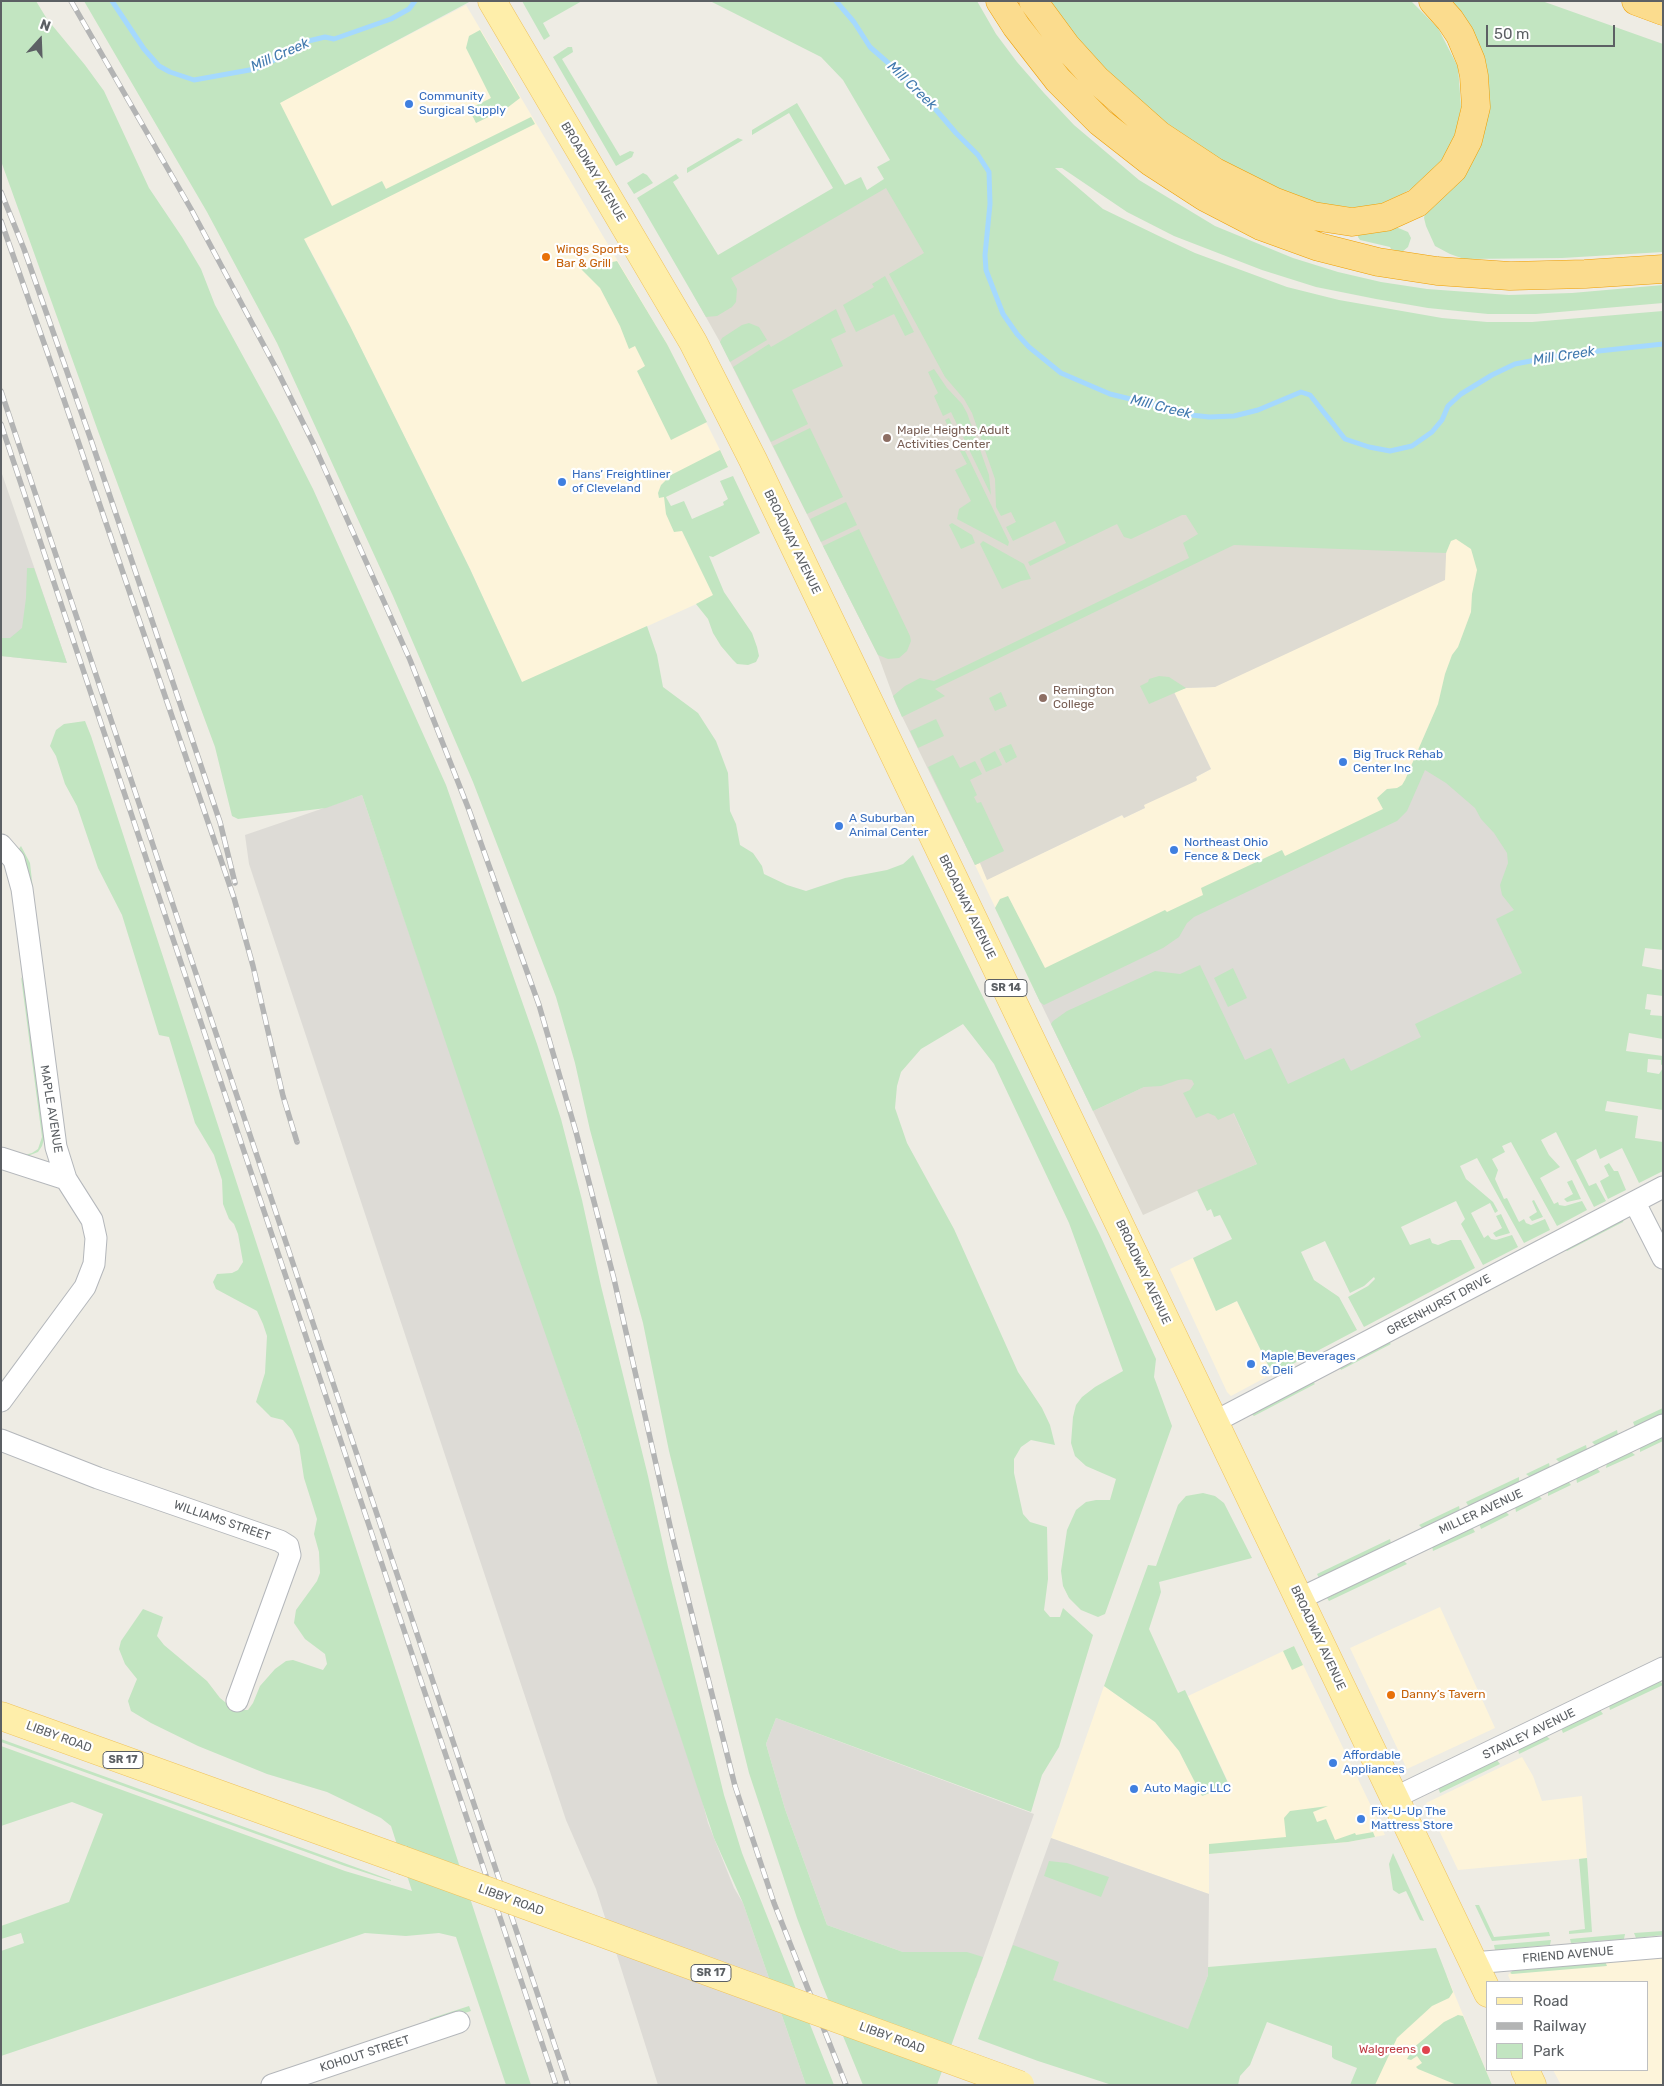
<!DOCTYPE html>
<meta charset="utf-8">
<style>
body{margin:0}
#map{position:relative;width:1664px;height:2086px;overflow:hidden;background:#eeece4;font-family:Rubik,sans-serif}
canvas{display:block}
.frame{position:absolute;inset:0;border:2px solid #5c6064;pointer-events:none}
.legend{position:absolute;left:1486px;top:1981px;width:162px;height:90px;box-sizing:border-box;background:#fff;border:1px solid #bebfc1;margin:0;padding:6px 9px;list-style:none;font-size:15px;color:#5c6064}
.legend li{display:flex;align-items:center;gap:10px;height:25px}
.legend b{width:25px;border:1px solid #bebfc1}
.north{position:absolute;left:15px;top:15px;width:50px;height:50px;-webkit-text-stroke:4px #fff;paint-order:stroke;rotate:20deg;font-size:14px;font-weight:700;line-height:20px;text-align:center;color:#5c6064}
.north::after{content:'';display:block;margin:auto;width:18px;height:22px;background:#5c6064;clip-path:polygon(50% 0,100% 100%,50% 72%,0 100%)}
.scale{position:absolute;left:1486px;top:25px;width:129px;height:22px;box-sizing:border-box;border:2px solid #5c6064;border-top:0;padding-left:6px;font-size:15px;line-height:18px;white-space:nowrap;color:#5c6064;-webkit-text-stroke:4px #fff;paint-order:stroke}
</style>
<div id="map">
<canvas width="1664" height="2086"></canvas>
<div class="frame"></div>
<ul class="legend">
<li><b style="height:6px;background:#feeeaa"></b>Road</li>
<li><b style="height:6px;background:#b3b4b4"></b>Railway</li>
<li><b style="height:14px;background:#c2e5c1"></b>Park</li>
</ul>
<div class="north">N</div>
<div class="scale">50 m</div>
</div>
<script>
const context = document.querySelector('canvas').getContext('2d');
context.lineJoin = 'round';
function fill(path, color) {
  context.fillStyle = color;
  context.fill(path, 'evenodd');
}
function toPath(rows) {
  const path = new Path2D();
  for (const r of rows) {
    path.moveTo(r[0], r[1]);
    for (let i = 2; i < r.length; i += 2) path.lineTo(r[i], r[i + 1]);
  }
  return path;
}
function strokePath(path, color, width, dash) {
  context.strokeStyle = color;
  context.lineWidth = width;
  context.lineCap = dash ? 'butt' : 'round';
  context.setLineDash(dash || []);
  context.stroke(path);
}
function drawText(font, color, halo, rows, align = 'center') {
  context.font = font + ' Rubik,sans-serif';
  context.lineWidth = 4.5;
  context.setLineDash([]);
  context.textBaseline = 'middle';
  context.strokeStyle = halo;
  context.fillStyle = color;
  for (const [text, x, y, turn = 0] of rows) {
    context.save();
    context.translate(x, y);
    context.rotate((+turn || 0) * Math.PI / 180);
    context.textAlign = isNaN(turn) ? turn : align;
    if (halo) context.strokeText(text, 0, 0);
    context.fillText(text, 0, 0);
    context.restore();
  }
}
fill(toPath([
 [466,5,667,344,728,466,666,497,714,596,522,683,470,569,332,290,240,123],
 [1447,532,1511,535,1395,817,1034,989,975,865,980,863,987,879,1123,815,1124,818,1145,808,1143,805,1197,779,1196,777,1211,769,1174,692,1186,688,1215,687],
 [1193,1258,1216,1311,1237,1301,1272,1374,1231,1396,1227,1392,1170,1269],
 [1440,1607,1495,1728,1407,1769,1350,1648],
 [1294,1646,1385,1835,1348,1842,1209,1854,1209,1894,1051,1838,1104,1686,1155,1722,1179,1751,1203,1796,1229,1784,1188,1696],
 [1522,1757,1533,1776,1542,1801,1582,1796,1587,1858,1458,1870,1426,1803],
 [1663,1956,1663,2085,1561,2085,1553,2070,1648,2070,1648,1982,1511,1982,1508,1975,1511,1972],
 [1447,1976,1492,2085,1364,2085,1390,2009]
]), '#fdf4da');
fill(toPath([
 [1,471,67,663,1,656],
 [1437,759,1607,941,1277,1207,1207,1057,1093,1111,1034,989,1395,817,1419,762],
 [362,795,579,1430,701,1796,708,1823,734,1888,743,1903,806,2085,658,2085,596,1889,566,1820,249,864,245,835],
 [776,1718,1034,1814,976,1978,827,1925,785,1809,766,1744],
 [1051,1838,1209,1894,1208,1975,1188,2030,1006,1963]
]), '#dddbd6');
fill(toPath([
 [906,170,1179,489,1447,532,1445,580,1215,687,1186,688,1174,692,1211,769,1196,777,1197,780,1196,781,1144,805,1145,808,1124,818,1122,815,987,880,980,863,975,865,896,704,878,655,720,342,693,294],
 [1207,1057,1257,1164,1143,1215,1093,1111]
]), '#dedbd2');
fill(toPath([
 [1,1,36,1,47,19,85,65,104,91,149,188,182,237,201,269,215,305,278,420,313,489,446,785,537,1044,561,1119,582,1200,601,1286,648,1476,668,1567,724,1795,742,1853,834,2085,806,2085,743,1903,714,1838,579,1430,518,1256,362,795,326,808,238,819,232,816,215,747,98,431,1,161],
 [84,1,471,1,280,103,332,206,382,181,386,189,531,117,535,124,304,239,350,326,470,569,522,682,647,626,657,655,663,687,698,713,716,741,728,773,730,811,736,824,740,845,753,853,762,866,764,874,787,885,806,891,845,878,887,870,903,864,913,855,1100,1235,1156,1359,1154,1377,1172,1426,1105,1614,1098,1617,1081,1610,1069,1598,1063,1586,1061,1571,1067,1530,1076,1510,1086,1502,1096,1500,1110,1500,1116,1479,1086,1466,1075,1456,1071,1443,1073,1417,1076,1405,1082,1397,1095,1387,1123,1371,1069,1223,994,1064,963,1024,921,1049,901,1072,897,1086,895,1108,907,1143,954,1229,1018,1372,1042,1408,1050,1425,1055,1445,1031,1440,1021,1447,1014,1459,1014,1473,1023,1514,1030,1522,1047,1527,1048,1579,1044,1610,1050,1617,1060,1617,1063,1608,1093,1635,1063,1734,1059,1747,1042,1775,1031,1812,776,1718,766,1744,785,1809,827,1925,903,1952,967,1952,983,1957,937,2085,863,2085,821,1982,797,1918,749,1773,669,1451,643,1323,590,1130,575,1063,556,997,473,782,393,596,277,343,207,212],
 [522,1,582,1,543,23,550,36,544,40],
 [710,1,977,1,996,34,1017,62,1044,93,1074,125,1139,180,1215,226,1293,258,1338,272,1381,282,1427,289,1509,295,1572,293,1663,285,1663,303,1536,314,1488,314,1428,308,1376,299,1316,287,1262,270,1174,236,1127,212,1062,168,1055,168,1103,209,1163,238,1195,253,1287,287,1339,300,1442,318,1487,322,1532,322,1663,311,1663,950,1645,948,1642,966,1663,970,1663,996,1647,994,1645,1009,1651,1010,1650,1015,1663,1016,1663,1039,1629,1033,1626,1051,1663,1056,1663,1064,1661,1065,1661,1060,1648,1059,1647,1072,1659,1074,1663,1068,1663,1110,1607,1101,1605,1111,1638,1116,1635,1138,1663,1142,1663,1171,1639,1183,1622,1148,1600,1159,1596,1149,1576,1160,1589,1186,1596,1183,1606,1201,1594,1207,1556,1132,1541,1140,1549,1155,1560,1167,1540,1178,1554,1204,1558,1202,1559,1205,1565,1206,1582,1201,1587,1210,1557,1226,1511,1142,1502,1146,1505,1152,1492,1159,1498,1170,1495,1179,1504,1199,1507,1198,1519,1222,1524,1219,1526,1223,1531,1225,1545,1219,1550,1230,1524,1243,1477,1158,1460,1166,1466,1179,1493,1202,1498,1211,1495,1213,1490,1203,1471,1213,1484,1238,1488,1235,1491,1239,1496,1240,1512,1235,1518,1247,1483,1265,1461,1224,1465,1219,1456,1201,1401,1227,1410,1245,1430,1238,1432,1243,1438,1245,1451,1240,1461,1240,1475,1268,1364,1327,1348,1297,1368,1286,1375,1279,1374,1277,1364,1286,1350,1293,1325,1241,1301,1252,1314,1280,1339,1297,1357,1330,1281,1370,1277,1363,1269,1367,1237,1301,1216,1311,1193,1258,1232,1239,1220,1215,1214,1217,1211,1209,1207,1211,1197,1190,1257,1164,1234,1113,1218,1120,1215,1116,1208,1113,1196,1118,1183,1093,1190,1090,1194,1084,1192,1080,1186,1079,1178,1080,1161,1086,1144,1087,1093,1111,1051,1024,1053,1021,1067,1011,1155,971,1180,974,1200,965,1245,1060,1271,1048,1288,1084,1344,1058,1351,1071,1421,1037,1415,1024,1522,973,1496,919,1514,910,1502,895,1500,885,1508,863,1507,853,1494,833,1481,819,1475,808,1446,783,1425,770,1407,811,1397,821,1194,917,1187,923,1179,937,1163,948,1044,1005,1040,1002,995,908,1000,899,1008,896,1045,968,1165,910,1167,912,1203,895,1201,888,1282,850,1285,856,1383,809,1377,798,1387,789,1397,788,1402,785,1405,780,1438,704,1445,674,1452,655,1458,647,1471,612,1472,594,1477,570,1471,549,1456,539,1451,541,1446,553,1234,545,935,689,945,696,902,717,893,696,905,686,920,678,934,681,1189,558,1183,543,1198,534,1186,515,1182,515,1131,539,1124,537,1117,524,1030,566,1028,562,1066,543,1055,521,1013,541,1006,527,1016,522,1011,512,1001,516,996,507,995,479,972,413,964,399,945,377,889,274,924,253,886,188,731,278,737,289,736,302,732,307,717,316,706,317,637,198,676,174,679,178,673,182,718,255,833,188,789,113,752,135,752,130,797,103,845,185,861,177,867,190,884,179,877,167,890,160,843,80,821,57],
 [1048,1,1411,1,1438,28,1458,67,1461,107,1457,128,1450,148,1440,164,1413,188,1402,194,1380,204,1359,208,1318,204,1272,186,1223,161,1168,124,1133,96,1096,60,1058,15],
 [1448,1,1542,1,1663,44,1663,252,1562,258,1464,259,1450,254,1435,246,1426,226,1424,218,1426,209,1477,148],
 [480,30,520,98,507,108,476,123,469,109,491,98,466,48,469,36],
 [568,47,572,47,573,52,562,59,620,156,630,151,634,152,632,157,616,166,553,57],
 [738,138,743,140,687,173,687,168],
 [643,173,647,175,653,183,634,194,627,183],
 [1396,227,1408,232,1411,238,1408,247,1402,252,1391,249,1390,247,1360,240,1358,237,1358,235],
 [617,261,667,344,707,422,671,440,637,371,645,366,635,346,629,349,620,326,600,288,581,269],
 [885,276,914,332,905,336,894,314,856,332,843,305,874,287,872,284],
 [836,309,846,332,831,339,843,366,792,390,808,424,771,442,733,367,769,344,771,347],
 [749,323,759,327,767,340,730,362,720,342,722,338,742,325],
 [934,369,947,388,962,404,967,413,989,475,991,495,951,412,943,416,934,396,938,393,928,372],
 [949,418,960,442,957,445,945,420],
 [810,428,843,497,807,514,773,446],
 [720,450,728,467,666,497,671,506,684,501,692,519,724,505,723,502,728,499,720,481,733,476,760,533,713,557,709,556,724,592,752,633,757,647,759,656,756,662,748,665,737,664,733,660,721,646,713,633,708,619,696,604,713,595,682,531,674,532,666,514,664,497,659,498,658,493,661,485,671,475],
 [960,451,965,451,1009,542,1008,546,957,519,959,509,971,501,955,470,967,464],
 [846,502,857,525,821,542,810,519],
 [952,523,972,535,975,543,961,549,949,525],
 [859,529,910,636,911,641,907,651,899,658,888,659,878,655,823,546],
 [983,541,1024,564,1031,579,1021,581,1002,589,980,544],
 [27,568,34,568,67,663,1,656,1,638,10,638,22,628,26,598],
 [1159,676,1169,677,1186,688,1149,704,1140,686,1148,682,1149,679],
 [1001,692,1007,706,995,711,989,698],
 [936,719,944,736,918,748,910,731],
 [85,721,91,736,531,2085,506,2085,456,1937,439,1933,406,1936,365,1933,1,2056,1,1951,24,1943,21,1933,1,1939,1,1926,69,1902,103,1814,72,1802,1,1826,1,1746,345,1871,412,1891,391,1826,381,1818,327,1792,267,1774,198,1746,151,1723,131,1711,128,1701,137,1679,125,1664,119,1649,121,1641,143,1609,163,1617,157,1636,164,1645,207,1681,220,1698,235,1710,248,1710,253,1703,260,1686,275,1669,286,1661,293,1660,323,1670,327,1664,325,1654,305,1639,294,1623,296,1610,317,1581,320,1573,319,1552,314,1534,317,1519,304,1478,299,1445,292,1430,283,1420,271,1417,256,1402,265,1373,267,1336,263,1324,257,1311,216,1289,213,1282,217,1274,232,1273,238,1270,243,1262,238,1234,234,1224,229,1219,223,1204,222,1180,214,1155,195,1123,169,1037,159,1035,122,915,98,868,77,806,65,784,56,756,50,746,56,730,64,724],
 [1011,744,1017,757,1006,763,999,749],
 [995,751,1002,765,986,772,980,759],
 [953,755,960,768,975,761,982,774,970,780,977,795,974,797,977,803,981,802,1004,851,975,865,928,767],
 [21,846,30,863,33,890,29,890,18,850],
 [1233,968,1247,998,1228,1007,1214,978],
 [21,977,26,986,45,1136,42,1146,38,1152,25,1157,25,1155,32,1153,38,1149,42,1137],
 [1609,1163,1614,1171,1618,1171,1626,1190,1608,1199,1600,1181,1609,1176,1604,1166],
 [1572,1180,1581,1199,1567,1202,1564,1199,1573,1194,1567,1182],
 [1534,1200,1543,1217,1532,1221,1529,1217,1537,1212,1532,1201],
 [1501,1214,1510,1233,1496,1237,1493,1233,1502,1228,1496,1216],
 [1624,1219,1623,1222,1567,1251,1566,1250],
 [1389,1342,1391,1344,1341,1370,1340,1368],
 [1313,1382,1315,1384,1254,1416,1251,1414],
 [1663,1408,1663,1414,1635,1427,1633,1422],
 [1617,1430,1618,1435,1596,1446,1592,1442],
 [1663,1435,1663,1441,1640,1452,1640,1446],
 [1586,1445,1587,1450,1560,1463,1556,1459],
 [1630,1451,1635,1455,1606,1468,1607,1462],
 [1549,1463,1550,1468,1530,1477,1526,1474],
 [1596,1467,1600,1472,1577,1483,1576,1477],
 [1519,1477,1519,1483,1469,1507,1466,1502],
 [1568,1481,1571,1485,1548,1496,1548,1490],
 [1203,1493,1215,1496,1224,1503,1252,1558,1159,1582,1161,1592,1149,1629,1178,1693,1185,1690,1229,1785,1202,1796,1179,1751,1155,1722,1104,1686,1148,1565,1156,1566,1178,1505,1186,1496],
 [1538,1495,1542,1499,1516,1512,1515,1506],
 [1459,1506,1460,1511,1423,1529,1419,1525],
 [1505,1511,1509,1515,1481,1529,1479,1523],
 [1472,1527,1475,1532,1433,1551,1432,1546],
 [1390,1539,1391,1544,1319,1578,1317,1574],
 [1403,1560,1407,1564,1329,1601,1327,1598],
 [1294,1646,1303,1665,1292,1670,1283,1651],
 [1660,1681,1663,1685,1610,1710,1609,1705],
 [1600,1710,1603,1714,1563,1733,1561,1728],
 [1546,1736,1550,1739,1519,1754,1518,1749],
 [1,1739,391,1880,391,1881,345,1866,1,1742],
 [1496,1759,1500,1764,1440,1793,1438,1787],
 [1328,1806,1313,1812,1317,1822,1326,1819,1335,1840,1355,1833,1356,1835,1373,1832,1375,1837,1348,1842,1209,1854,1209,1844,1286,1837,1284,1818,1290,1811],
 [1393,1853,1424,1921,1420,1920,1406,1891,1399,1894,1393,1890,1389,1864],
 [1587,1858,1592,1932,1569,1934,1569,1931,1585,1929,1579,1859],
 [1049,1861,1067,1863,1109,1877,1101,1897,1044,1876],
 [1475,1905,1479,1905,1494,1937,1549,1932,1550,1936,1492,1941],
 [1663,1931,1663,1935,1636,1938,1634,1933],
 [1625,1934,1624,1939,1571,1943,1570,1939],
 [1551,1940,1550,1945,1495,1950,1494,1945],
 [1013,1945,1059,1962,1053,1980,1188,2029,1208,1975,1208,1967,1436,1948,1453,1992,1449,1998,1432,2006,1397,2038,1375,2085,1350,2085,1357,2068,1334,2059,1332,2057,1332,2046,1267,2022,1250,2065,1240,2076,1238,2085,1112,2085,1038,2061,978,2039],
 [1605,1961,1607,1966,1512,1974,1510,1973,1513,1970],
 [469,2006,471,2011,434,2023,429,2019],
 [1458,2015,1463,2016,1492,2085,1457,2085,1418,2069,1416,2067,1422,2063,1417,2056,1411,2060,1407,2059,1412,2049,1444,2022]
]), '#c2e5c1');
strokePath(toPath([
 [112,1,144,49,159,66,170,72,194,80,255,69,283,56,300,43,325,37,334,39,391,19,409,9,415,1],
 [836,1,854,22,870,47,918,89,956,133,978,155,989,172,990,204,985,255,986,270,1003,314,1017,334,1029,347,1061,373,1110,394,1159,406,1182,414,1209,417,1234,416,1258,410,1301,392,1310,395,1345,439,1369,447,1390,451,1412,446,1432,432,1442,420,1448,406,1461,394,1492,375,1515,364,1562,355,1663,344]
]), '#a5d9fe', 5);
const minor = toPath([
 [1,845,14,860,22,889,56,1147,66,1179,92,1220,96,1238,94,1264,85,1287,1,1401],
 [1,1158,66,1179],
 [1635,1203,1663,1258],
 [1214,1422,1663,1187],
 [1,1440,98,1478,280,1541,288,1546,290,1555,237,1701],
 [1299,1599,1663,1425],
 [1394,1798,1663,1668],
 [1473,1963,1663,1947],
 [272,2085,459,2022]
]);
const major = toPath([
 [492,1,693,342,753,460,1488,1993],
 [1,1716,402,1860],
 [1525,2070,1532,2085]
]);
const highway = toPath([
 [1000,1,1016,26,1058,80,1100,122,1151,162,1205,197,1261,226,1319,247,1378,262,1437,271,1510,276,1585,274,1663,269],
 [1033,1,1067,47,1096,79,1159,135,1215,172,1273,201,1313,216,1352,222,1386,217,1417,203,1453,169,1468,140,1476,107,1474,76,1471,61,1460,35,1450,20,1433,1],
 [1636,1,1663,11]
]);
strokePath(minor, '#b4b7bb', 23);
strokePath(major, '#efc25c', 29);
strokePath(highway, '#ee9e04', 29);
strokePath(minor, '#fff', 21);
strokePath(major, '#feeeaa', 28);
strokePath(highway, '#fbdc8e', 28);
const rail = toPath([
 [71,1,191,209,277,370,314,445,410,660,469,810,539,1005,576,1132,614,1279,673,1539,735,1786,774,1903,846,2085],
 [1,192,24,249,91,440,220,822,235,883],
 [1,221,63,397,234,898,253,966,283,1096,297,1142],
 [1,391,568,2085],
 [1,424,556,2085]
]);
strokePath(rail, '#b3b4b4', 5.5);
strokePath(rail, '#fff', 4, [11]);
const majorBridge = toPath([
 [402,1860,1020,2085]
]);
strokePath(majorBridge, '#efc25c', 29, []);
strokePath(majorBridge, '#feeeaa', 28);
for (const [x, y, r, color] of [
 [409,104,5,"#3f7fe0"],
 [546,257,5,"#e8710a"],
 [887,438,5,"#8d6e63"],
 [562,482,5,"#3f7fe0"],
 [1043,698,5,"#8d6e63"],
 [1343,762,5,"#3f7fe0"],
 [839,826,5,"#3f7fe0"],
 [1174,850,5,"#3f7fe0"],
 [1251,1364,5,"#3f7fe0"],
 [1391,1695,5,"#e8710a"],
 [1333,1763,5,"#3f7fe0"],
 [1134,1789,5,"#3f7fe0"],
 [1361,1819,5,"#3f7fe0"],
 [1426,2050,5,"#e0444e"]
]) {
  const dot = new Path2D();
  dot.arc(x, y, r, 0, 2 * Math.PI);
  context.fillStyle = color;
  context.fill(dot);
  strokePath(dot, '#fff', 2);
}
for (const [x, y, w] of [
 [1006,988,42],
 [123,1760,40],
 [711,1973,40]
]) {
  const box = new Path2D();
  box.roundRect(x - w / 2, y - 8.5, w, 17, 4);
  context.fillStyle = '#fff';
  context.fill(box);
  strokePath(box, '#5c6064', 1);
}
drawText('bold 11px', '#5c6064', null, [
 ["SR 14",1006,988],
 ["SR 17",123,1760],
 ["SR 17",711,1973]
]);
drawText('12px', '#366cbe', '#fff', [
 ["Community",419,97],
 ["Surgical Supply",419,111],
 ["Hans’ Freightliner",572,475],
 ["of Cleveland",572,489],
 ["Big Truck Rehab",1353,755],
 ["Center Inc",1353,769],
 ["A Suburban",849,819],
 ["Animal Center",849,833],
 ["Northeast Ohio",1184,843],
 ["Fence & Deck",1184,857],
 ["Maple Beverages",1261,1357],
 ["& Deli",1261,1371],
 ["Affordable",1343,1756],
 ["Appliances",1343,1770],
 ["Auto Magic LLC",1144,1789],
 ["Fix-U-Up The",1371,1812],
 ["Mattress Store",1371,1826]
], 'left');
drawText('12px', '#5c6064', '#fff', [
 ["BROADWAY AVENUE",593,172,59],
 ["BROADWAY AVENUE",792,542,64],
 ["BROADWAY AVENUE",967,907,64],
 ["MAPLE AVENUE",51,1109,81],
 ["BROADWAY AVENUE",1143,1272,65],
 ["GREENHURST DRIVE",1439,1305,-28],
 ["MILLER AVENUE",1481,1512,-25],
 ["WILLIAMS STREET",222,1521,19],
 ["BROADWAY AVENUE",1318,1638,65],
 ["STANLEY AVENUE",1529,1734,-26],
 ["LIBBY ROAD",59,1737,20],
 ["LIBBY ROAD",511,1900,20],
 ["FRIEND AVENUE",1568,1955,-5],
 ["LIBBY ROAD",892,2038,20],
 ["KOHOUT STREET",365,2054,-18]
]);
drawText('12px', '#c56008', '#fff', [
 ["Wings Sports",556,250],
 ["Bar & Grill",556,264],
 ["Danny’s Tavern",1401,1695]
], 'left');
drawText('12px', '#785e54', '#fff', [
 ["Maple Heights Adult",897,431],
 ["Activities Center",897,445],
 ["Remington",1053,691],
 ["College",1053,705]
], 'left');
drawText('12px', '#be3a42', '#fff', [
 ["Walgreens",1416,2050]
], 'right');
drawText('italic 14px', '#427aaf', '#fff', [
 ["Mill Creek",280,55,-24],
 ["Mill Creek",912,86,44],
 ["Mill Creek",1564,356,-9],
 ["Mill Creek",1161,407,14]
]);
</script>
